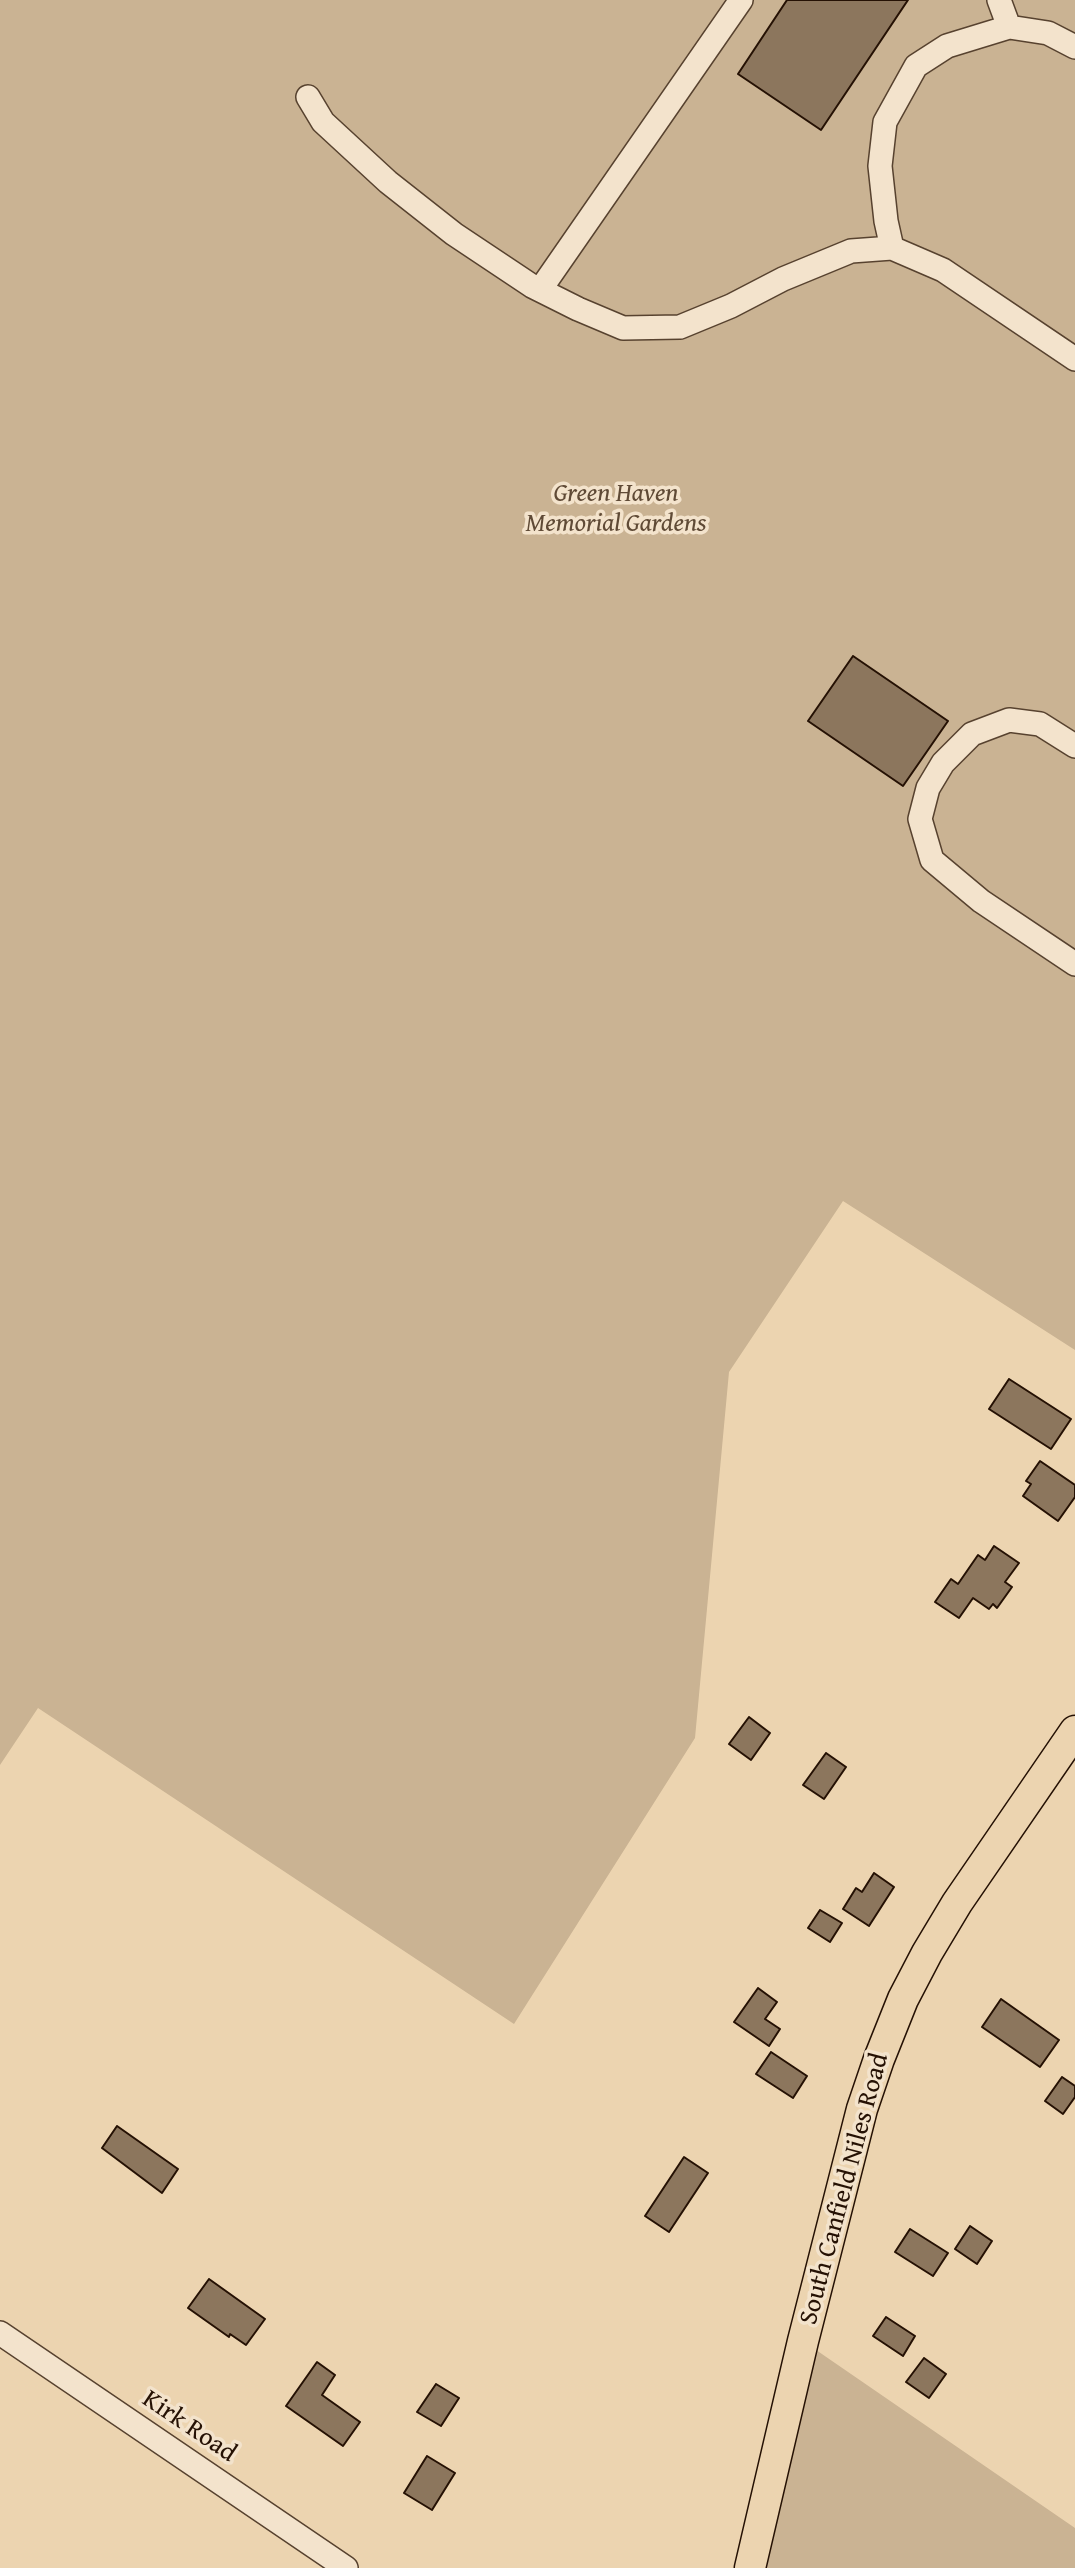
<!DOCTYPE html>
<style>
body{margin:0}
canvas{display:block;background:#ecd4b0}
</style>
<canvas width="1075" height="2568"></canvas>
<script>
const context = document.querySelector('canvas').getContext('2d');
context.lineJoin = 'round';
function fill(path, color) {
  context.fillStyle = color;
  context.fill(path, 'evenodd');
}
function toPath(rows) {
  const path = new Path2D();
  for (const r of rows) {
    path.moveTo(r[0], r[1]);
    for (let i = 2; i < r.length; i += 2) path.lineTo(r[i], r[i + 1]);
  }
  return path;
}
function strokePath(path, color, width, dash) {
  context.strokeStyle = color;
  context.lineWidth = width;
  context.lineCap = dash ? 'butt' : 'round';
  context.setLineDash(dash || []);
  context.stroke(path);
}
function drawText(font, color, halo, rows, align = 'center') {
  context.font = font + ' "Gentium Book Plus",serif';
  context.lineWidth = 7;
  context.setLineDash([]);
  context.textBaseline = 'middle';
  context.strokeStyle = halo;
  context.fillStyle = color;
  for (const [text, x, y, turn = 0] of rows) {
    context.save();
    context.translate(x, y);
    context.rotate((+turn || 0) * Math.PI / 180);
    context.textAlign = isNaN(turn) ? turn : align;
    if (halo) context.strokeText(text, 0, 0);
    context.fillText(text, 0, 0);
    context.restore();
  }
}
fill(toPath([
 [0,0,1075,0,1075,1350,843,1201,729,1372,695,1738,514,2024,38,1708,0,1765],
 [803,2341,1075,2528,1075,2568,751,2568]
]), '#cab393');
const building = toPath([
 [787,0,908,0,821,130,738,74,787,0],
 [853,656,948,721,903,786,808,721,853,656],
 [1009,1379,1071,1419,1051,1449,989,1409,1009,1379],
 [1040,1461,1075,1485,1075,1497,1058,1521,1023,1496,1031,1484,1026,1481,1040,1461],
 [994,1546,1019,1563,1005,1582,1012,1587,997,1608,993,1604,989,1609,973,1598,959,1618,935,1602,951,1579,958,1584,978,1555,985,1560,994,1546],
 [749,1717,770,1733,751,1760,729,1744,749,1717],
 [826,1753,846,1767,824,1799,803,1785,826,1753],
 [874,1873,894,1887,869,1926,843,1909,856,1888,862,1892,874,1873],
 [820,1910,842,1923,830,1942,808,1928,820,1910],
 [758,1988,777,2002,765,2019,780,2029,769,2046,734,2022,758,1988],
 [1001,1999,1059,2040,1040,2067,982,2027,1001,1999],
 [771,2052,807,2076,793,2098,756,2074,771,2052],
 [1062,2077,1075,2086,1075,2097,1063,2114,1045,2101,1062,2077],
 [117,2126,178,2169,162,2193,102,2148,117,2126],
 [684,2157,708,2173,669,2232,645,2216,684,2157],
 [970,2226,992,2241,977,2264,955,2249,970,2226],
 [910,2229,948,2253,933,2276,895,2252,910,2229],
 [209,2279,265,2319,246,2345,230,2334,229,2337,188,2308,209,2279],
 [886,2317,915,2336,903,2356,873,2336,886,2317],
 [924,2358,946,2374,929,2398,906,2382,924,2358],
 [317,2362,335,2375,322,2395,360,2422,343,2446,286,2406,317,2362],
 [436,2384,459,2398,441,2426,417,2412,436,2384],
 [427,2456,455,2473,432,2510,404,2493,427,2456]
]);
fill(building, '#8c765d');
strokePath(building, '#251104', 2);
const minor = toPath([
 [999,0,1009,27],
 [308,97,323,122,388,182,454,234,532,286,578,309,623,328,680,327,731,306,783,279,851,251,892,248,943,270,1075,359],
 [892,248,886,221,880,166,885,122,916,66,947,46,1009,27,1048,33,1075,47],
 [540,290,741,0],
 [1075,746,1040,724,1009,720,972,734,943,763,928,788,920,819,932,860,981,901,1075,964],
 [0,2333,346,2568]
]);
const major = toPath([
 [750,2568,803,2341,862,2109,879,2059,903,1999,927,1953,957,1903,1075,1731]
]);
strokePath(minor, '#57422f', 26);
strokePath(major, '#251104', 33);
strokePath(minor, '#f3e3cc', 23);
strokePath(major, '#ecd4b0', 30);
drawText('italic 26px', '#5f4a36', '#f3e3cc', [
 ["Green Haven",616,494],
 ["Memorial Gardens",616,524]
]);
drawText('26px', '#251104', '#f3e3cc', [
 ["South Canfield Niles Road",845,2189,-75],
 ["Kirk Road",189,2427,34]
]);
</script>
